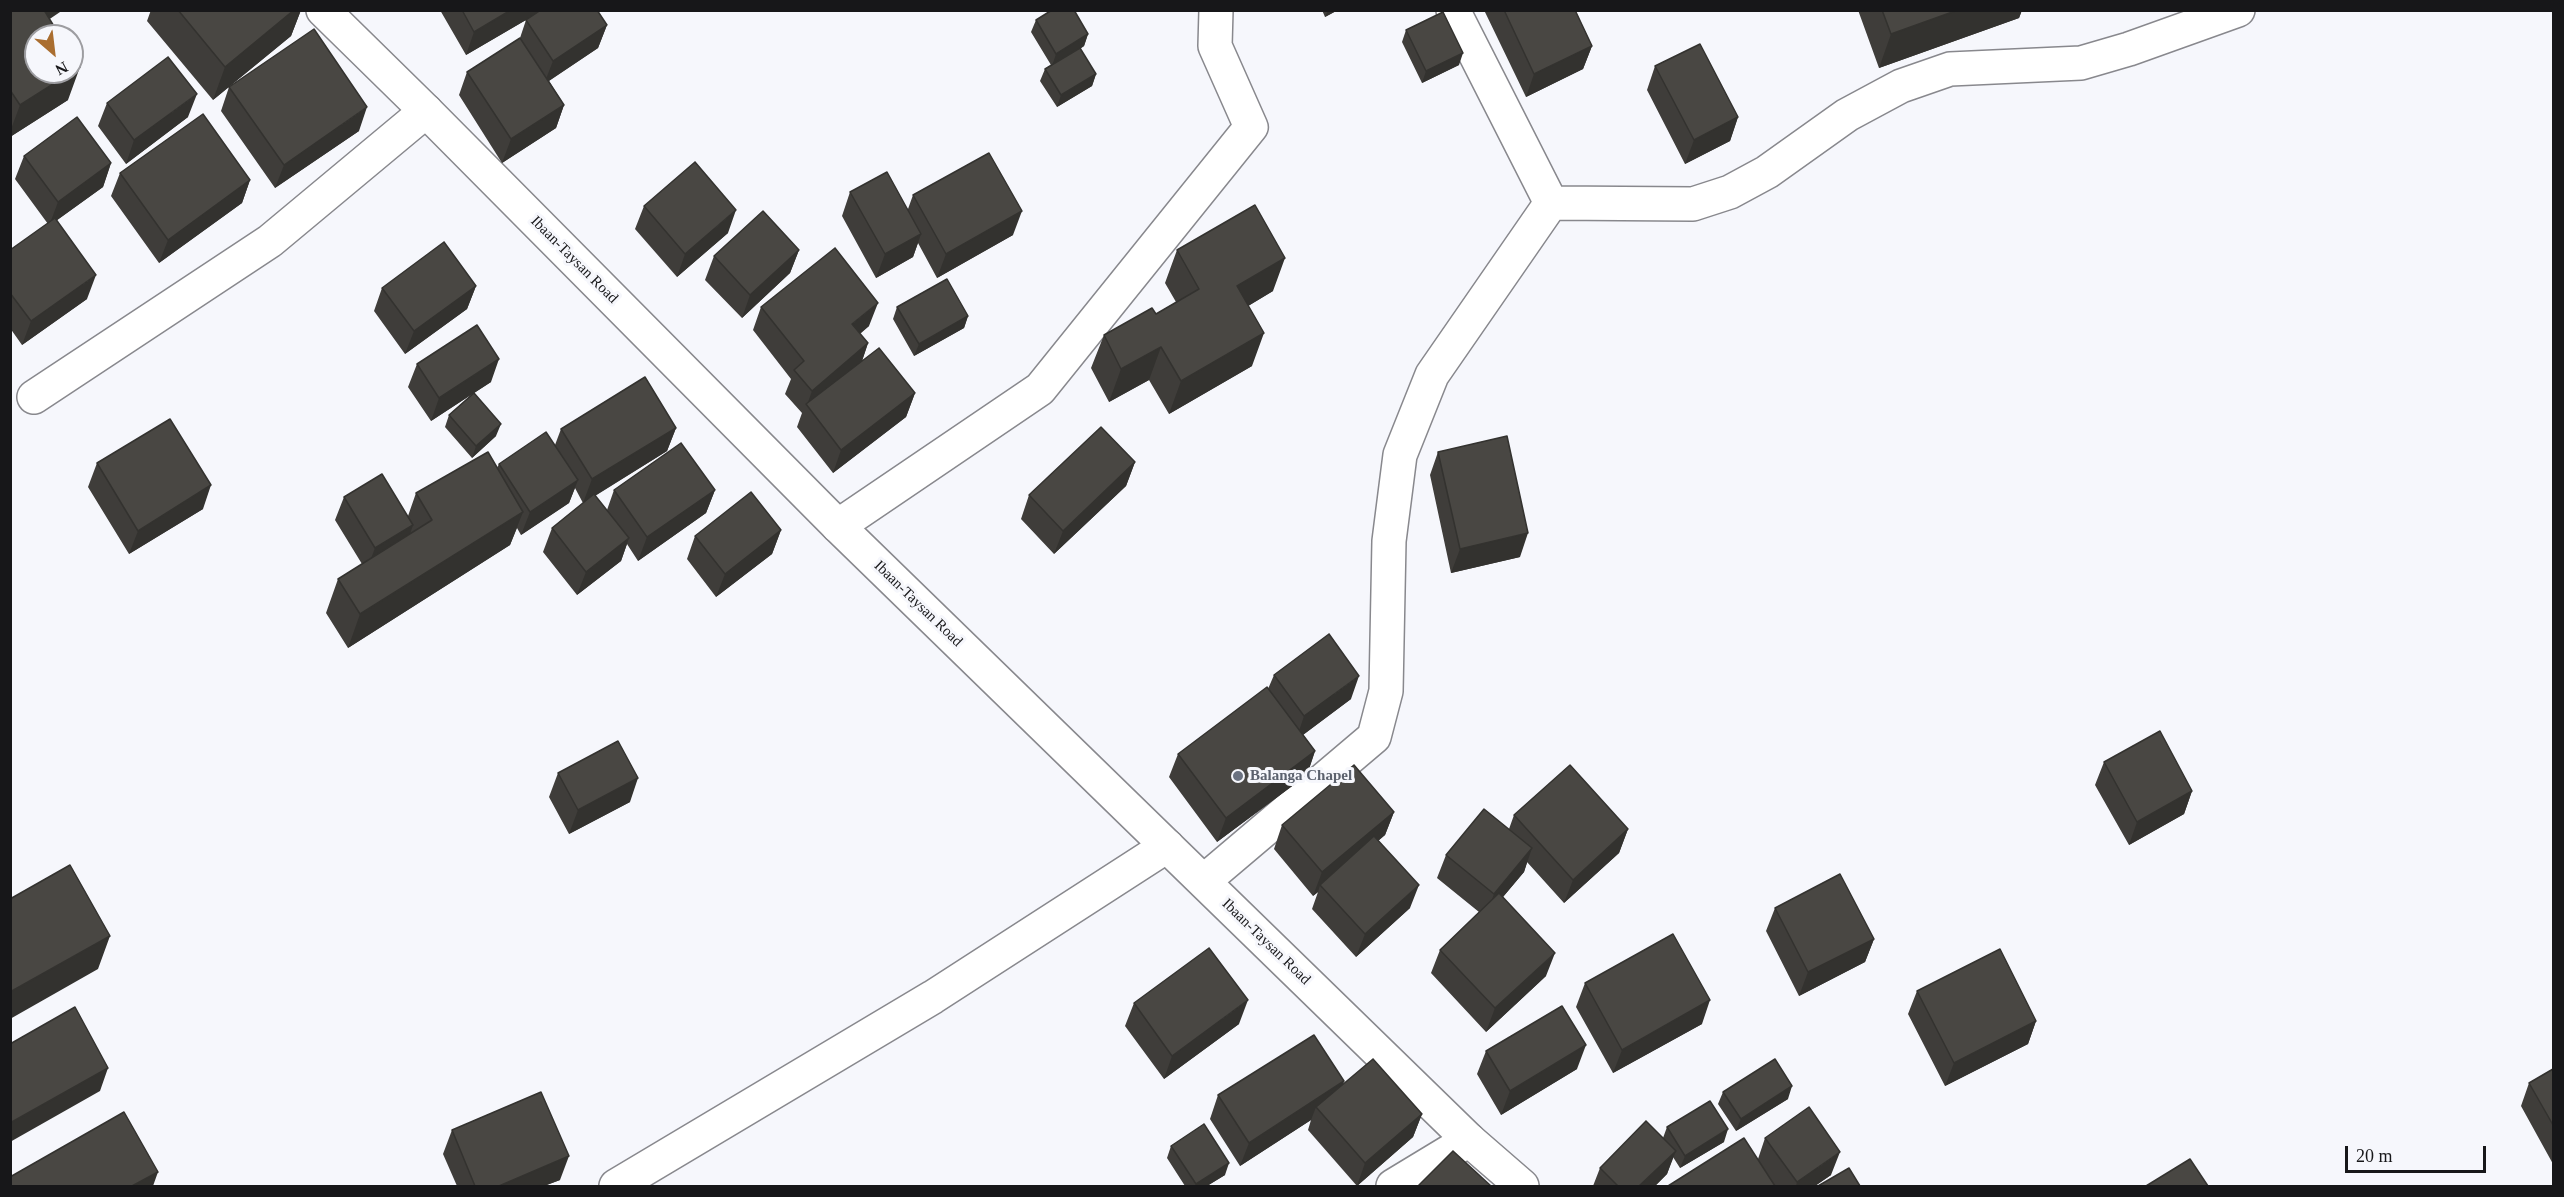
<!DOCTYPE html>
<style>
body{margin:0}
#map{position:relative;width:2564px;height:1197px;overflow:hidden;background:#f6f7fc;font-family:"Times New Roman",serif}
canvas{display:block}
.frame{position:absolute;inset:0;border:12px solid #171719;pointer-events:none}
.north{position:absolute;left:24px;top:24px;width:60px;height:60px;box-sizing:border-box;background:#f6f7fc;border:2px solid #9d9da1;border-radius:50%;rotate:152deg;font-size:16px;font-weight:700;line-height:24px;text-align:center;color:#171719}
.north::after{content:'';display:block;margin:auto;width:21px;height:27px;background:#aa6e30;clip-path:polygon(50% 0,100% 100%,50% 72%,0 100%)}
.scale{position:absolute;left:2345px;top:1146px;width:141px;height:27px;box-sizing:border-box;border:3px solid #171719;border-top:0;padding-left:8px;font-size:18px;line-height:21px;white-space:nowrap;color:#171719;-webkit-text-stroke:4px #f6f7fc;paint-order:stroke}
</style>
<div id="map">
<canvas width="2564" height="1197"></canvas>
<div class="frame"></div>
<div class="north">N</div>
<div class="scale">20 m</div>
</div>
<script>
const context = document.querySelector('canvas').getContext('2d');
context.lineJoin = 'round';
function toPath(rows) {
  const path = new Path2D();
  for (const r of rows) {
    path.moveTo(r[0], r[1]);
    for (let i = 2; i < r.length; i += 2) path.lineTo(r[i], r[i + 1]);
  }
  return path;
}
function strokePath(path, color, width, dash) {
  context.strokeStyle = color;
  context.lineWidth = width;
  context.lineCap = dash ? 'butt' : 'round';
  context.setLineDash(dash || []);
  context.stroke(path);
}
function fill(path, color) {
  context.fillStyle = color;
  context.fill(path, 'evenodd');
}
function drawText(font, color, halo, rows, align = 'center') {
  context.font = font + ' "Times New Roman",serif';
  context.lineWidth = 6;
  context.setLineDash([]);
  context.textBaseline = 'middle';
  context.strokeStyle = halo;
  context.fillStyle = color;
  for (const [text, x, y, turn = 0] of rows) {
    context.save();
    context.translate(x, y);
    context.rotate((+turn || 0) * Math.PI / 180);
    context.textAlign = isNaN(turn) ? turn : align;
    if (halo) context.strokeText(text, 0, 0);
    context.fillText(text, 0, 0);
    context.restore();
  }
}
const minor = toPath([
 [1551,203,1693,204,1730,192,1767,172,1847,115,1901,86,1950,69,2081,63,2129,49,2238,10],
 [34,397,270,241,426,111],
 [838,526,1040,389,1251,127,1215,46,1216,10],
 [1204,881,1374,737,1386,691,1389,541,1400,455,1432,375,1551,203,1453,10],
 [616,1186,933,997,1167,846],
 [1393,1186,1469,1140]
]);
const secondary = toPath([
 [323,10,426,111,838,526,1469,1140,1522,1186]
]);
strokePath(minor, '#88888d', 36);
strokePath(secondary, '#88888d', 36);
strokePath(minor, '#fff', 33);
strokePath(secondary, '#fff', 33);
fill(toPath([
 [10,10,50,19,68,100,10,137],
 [151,10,301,10,291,36,213,100,147,21],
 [440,10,597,10,607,25,598,48,549,81,564,105,556,128,502,163,459,95,467,72,520,38,526,20,466,55],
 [1322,10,1338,10,1325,17],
 [1484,10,1575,10,1592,46,1583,69,1526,97],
 [1858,10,2022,10,2019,18,1879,68],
 [1036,20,1088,34,1084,46,1080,49,1096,74,1092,86,1057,107,1040,81,1045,69,1051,65,1031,32],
 [1406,30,1459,65,1422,83,1402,42],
 [1655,66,1738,117,1730,141,1685,164,1647,90],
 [229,87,359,131,275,188,221,111],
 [107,103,188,117,126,164,98,126],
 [24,156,111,163,103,187,57,220,87,299,22,345,10,328,10,250,48,224,15,179],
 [120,173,250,180,242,203,159,263,111,196],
 [850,192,908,209,913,195,1013,235,937,278,918,243,913,257,876,278,842,216],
 [644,206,728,233,677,277,635,229],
 [799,250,790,273,742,318,705,280,714,256],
 [1177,250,1273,291,1248,306,1252,366,1169,414,1149,380,1109,402,1091,368,1104,335,1156,314,1176,302,1165,283],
 [476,286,467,309,405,354,374,311,382,288],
 [761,307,869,326,860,334,868,343,862,361,915,393,906,417,833,473,797,427,802,413,785,394,791,379,753,330],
 [897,307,968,316,964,328,914,356,893,319],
 [417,364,491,382,474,393,496,436,472,458,445,427,449,415,472,394,431,421,408,387],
 [676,428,667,451,595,496,607,510,614,490,715,490,706,513,638,561,627,544,621,561,577,595,543,552,552,528,583,503,575,488,569,503,521,535,517,528,510,545,348,648,326,613,338,579,362,564,335,520,344,497,408,516,416,493,497,468,499,464,555,445,561,429],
 [1438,452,1520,557,1451,573,1430,475],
 [1135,462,1126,486,1054,554,1021,519,1029,495],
 [97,463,203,509,129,554,88,487],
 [781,530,772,554,716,597,687,559,695,536],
 [1274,675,1351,699,1303,735,1315,751,1307,775,1217,842,1169,777,1178,754,1268,689],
 [2104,762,2192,791,2184,814,2129,845,2095,785],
 [558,773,630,802,569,834,549,797],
 [1394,812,1385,835,1378,841,1410,908,1356,957,1312,909,1318,892,1313,896,1274,849,1282,825],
 [1514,815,1628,829,1619,853,1564,903,1527,862,1524,872,1503,897,1546,976,1486,1032,1431,973,1440,950,1479,912,1437,878,1446,855,1509,829],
 [1775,908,1874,939,1865,962,1799,996,1766,931],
 [1585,983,1702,1024,1613,1073,1576,1007],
 [1917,991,2036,1021,2028,1044,1945,1086,1908,1014],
 [1134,1003,1239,1024,1164,1079,1125,1026],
 [1486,1051,1577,1069,1501,1115,1477,1074],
 [2553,1069,2553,1164,2521,1106,2529,1083],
 [1344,1081,1343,1084,1422,1114,1413,1137,1357,1186,1308,1130,1311,1120,1240,1166,1210,1119,1218,1095],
 [1723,1092,1788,1099,1736,1131,1718,1104],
 [1667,1127,1724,1142,1680,1168,1673,1157,1667,1174,1655,1186,1593,1186,1600,1168,1663,1138],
 [452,1130,560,1180,544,1186,457,1186,443,1154],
 [1765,1138,1831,1175,1815,1186,1668,1186,1758,1159],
 [1171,1146,1225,1175,1207,1186,1185,1186,1167,1158]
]), '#3f3d3a');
fill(toPath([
 [35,10,63,10,26,35],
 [294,10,301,10,291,36,213,100,225,67],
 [511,10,543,10,466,55,474,32],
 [1328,10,1338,10,1325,17],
 [1958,10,2022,10,2019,18,1879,68,1891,34],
 [607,25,598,48,544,84,553,61],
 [1088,34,1084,46,1052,66,1056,54],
 [1592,46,1583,69,1526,97,1534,74],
 [1463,53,1459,65,1422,83,1426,71],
 [80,67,68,100,10,137,10,132,20,105],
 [1096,74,1092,86,1057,107,1061,95],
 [197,94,188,117,126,164,134,140],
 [564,105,556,128,502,163,511,139],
 [367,107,359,131,275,188,284,165],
 [1738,117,1730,141,1685,164,1694,140],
 [111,163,103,187,49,226,58,202],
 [250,180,242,203,159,263,168,240],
 [736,210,728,233,677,277,685,254],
 [1022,211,1013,235,937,278,946,254],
 [921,234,913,257,876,278,885,254],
 [799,250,790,273,742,318,750,295],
 [1285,258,1273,291,1225,320,1237,286],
 [96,275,87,299,22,345,31,321],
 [476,286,467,309,405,354,414,331],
 [878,303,869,326,843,347,852,324],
 [968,316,964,328,914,356,919,344],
 [1264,333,1252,366,1169,414,1181,381],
 [868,343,860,367,807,405,812,391],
 [1161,347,1149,380,1109,402,1121,369],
 [499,359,491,382,431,421,439,398],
 [915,393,906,417,833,473,841,450],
 [501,424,496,436,472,458,476,446],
 [676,428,667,451,583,503,592,479],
 [1135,462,1126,486,1054,554,1063,531],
 [578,480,569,503,521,535,530,512],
 [211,485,203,509,129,554,138,531],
 [715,490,706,513,638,561,647,537],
 [523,512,510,545,348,648,360,614],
 [413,525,405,549,366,572,375,548],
 [781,530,772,554,716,597,725,574],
 [1528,533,1520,557,1451,573,1460,549],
 [629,538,621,561,577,595,586,572],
 [1359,676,1351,699,1296,740,1304,716],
 [1315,751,1307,775,1217,842,1226,818],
 [638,778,630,802,569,834,578,810],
 [2192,791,2184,814,2129,845,2137,822],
 [1394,812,1385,835,1322,888,1320,885,1318,892,1313,896,1322,872],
 [1628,829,1619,853,1564,903,1573,880],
 [1532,848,1524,872,1486,917,1494,894],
 [1419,885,1410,908,1356,957,1365,934],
 [110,936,98,969,10,1019,10,992],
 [1874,939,1865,962,1799,996,1808,972],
 [1555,953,1546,976,1486,1032,1495,1008],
 [1248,1000,1239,1024,1164,1079,1172,1056],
 [1710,1000,1702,1024,1613,1073,1622,1050],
 [2036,1021,2028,1044,1945,1086,1954,1063],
 [1586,1045,1577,1069,1501,1115,1510,1091],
 [108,1068,100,1091,10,1142,10,1123],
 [1344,1081,1336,1105,1316,1107,1311,1120,1240,1166,1249,1143],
 [1792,1086,1788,1099,1736,1131,1741,1119],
 [1422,1114,1413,1137,1357,1186,1365,1163],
 [1728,1129,1724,1142,1680,1168,1685,1156],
 [1676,1151,1667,1174,1655,1186,1639,1186],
 [1840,1152,1831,1175,1815,1186,1796,1186,1797,1182],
 [569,1156,560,1180,544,1186,499,1186],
 [1229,1163,1225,1175,1207,1186,1195,1186,1196,1184],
 [158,1172,153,1186,132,1186]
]), '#33322f');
const building = toPath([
 [10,10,44,10,60,36,36,36,36,72,72,72,72,54,80,67,20,105,10,90,10,10],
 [178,10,294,10,225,67,178,10],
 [462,10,511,10,474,32,462,10],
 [541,10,597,10,607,25,553,61,526,20,541,10],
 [1052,10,1074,10,1088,34,1056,54,1036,20,1052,10],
 [1504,10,1575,10,1592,46,1534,74,1504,10],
 [1882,10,1958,10,1891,34,1882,10],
 [1443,12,1463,53,1426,71,1406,30,1443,12],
 [314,29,367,107,284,165,229,87,314,29],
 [520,38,564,105,511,139,467,72,520,38],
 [1700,44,1738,117,1694,140,1655,66,1700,44],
 [1080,48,1096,74,1061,95,1045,69,1080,48],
 [168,57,197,94,134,140,107,103,168,57],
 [203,114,250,180,168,240,120,173,203,114],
 [77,117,111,163,58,202,24,156,77,117],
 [989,153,1022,211,946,254,913,195,989,153],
 [695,162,736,210,685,254,644,206,695,162],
 [887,172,921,234,885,254,850,192,887,172],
 [1255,205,1285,258,1237,286,1264,333,1181,381,1161,347,1121,369,1104,335,1152,308,1156,314,1199,289,1177,250,1255,205],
 [763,211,799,250,750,295,714,256,763,211],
 [55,218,96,275,31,321,10,293,10,250,55,218],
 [444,242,476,286,414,331,382,288,444,242],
 [835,248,878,303,852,324,868,343,812,391,794,370,804,361,761,307,835,248],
 [947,279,968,316,919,344,897,307,947,279],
 [477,325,499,359,439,398,417,364,477,325],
 [879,348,915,393,841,450,806,404,879,348],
 [645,377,676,428,592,479,561,429,645,377],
 [474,393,501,424,476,446,449,415,474,393],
 [170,419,211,485,138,531,97,463,170,419],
 [1101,427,1135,462,1063,531,1029,495,1101,427],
 [546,432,578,480,530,512,499,464,546,432],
 [1507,436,1528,533,1460,549,1438,452,1507,436],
 [681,443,715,490,647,537,614,490,681,443],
 [488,452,523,512,360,614,338,579,432,520,416,493,488,452],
 [382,474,413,525,375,548,344,497,382,474],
 [751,492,781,530,725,574,695,536,751,492],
 [594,494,629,538,586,572,552,528,594,494],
 [1329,634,1359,676,1304,716,1274,675,1329,634],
 [1267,687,1315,751,1226,818,1178,754,1267,687],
 [2160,731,2192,791,2137,822,2104,762,2160,731],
 [618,741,638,778,578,810,558,773,618,741],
 [1354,765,1394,812,1322,872,1282,825,1354,765],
 [1570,765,1628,829,1573,880,1514,815,1570,765],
 [1484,809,1532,848,1494,894,1446,855,1484,809],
 [1374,836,1419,885,1365,934,1320,885,1374,836],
 [70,865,110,936,10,992,10,899,70,865],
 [1840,874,1874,939,1808,972,1775,908,1840,874],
 [1499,893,1555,953,1495,1008,1440,950,1499,893],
 [1673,934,1710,1000,1622,1050,1585,983,1673,934],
 [1209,948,1248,1000,1172,1056,1134,1003,1209,948],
 [2000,949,2036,1021,1954,1063,1917,991,2000,949],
 [1562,1006,1586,1045,1510,1091,1486,1051,1562,1006],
 [75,1007,108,1068,10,1123,10,1044,75,1007],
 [1314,1035,1344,1081,1249,1143,1218,1095,1314,1035],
 [1373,1059,1422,1114,1365,1163,1316,1107,1373,1059],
 [1775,1059,1792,1086,1741,1119,1723,1092,1775,1059],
 [2553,1069,2553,1125,2529,1083,2553,1069],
 [541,1092,569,1156,499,1186,475,1186,452,1130,541,1092],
 [1710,1101,1728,1129,1685,1156,1667,1127,1710,1101],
 [1809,1107,1840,1152,1797,1182,1765,1138,1809,1107],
 [124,1112,158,1172,132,1186,10,1186,10,1177,124,1112],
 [1646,1121,1676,1151,1639,1186,1618,1186,1600,1168,1646,1121],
 [1204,1124,1229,1163,1196,1184,1171,1146,1204,1124],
 [1744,1138,1775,1186,1668,1186,1744,1138],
 [1453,1151,1491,1186,1418,1186,1453,1151],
 [2190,1159,2208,1186,2146,1186,2190,1159],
 [1849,1168,1860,1186,1818,1186,1849,1168]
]);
fill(building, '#494743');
strokePath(building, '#33322f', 1.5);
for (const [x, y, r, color] of [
 [1238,776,6,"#6b7280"]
]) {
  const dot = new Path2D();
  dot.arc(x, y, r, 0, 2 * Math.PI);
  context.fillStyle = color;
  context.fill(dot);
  strokePath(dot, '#f6f7fc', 2);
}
drawText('15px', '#171719', '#f6f7fc', [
 ["Ibaan-Taysan Road",574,260,45],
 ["Ibaan-Taysan Road",918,604,44],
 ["Ibaan-Taysan Road",1266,942,44]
]);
drawText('bold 15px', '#5b616d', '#f6f7fc', [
 ["Balanga Chapel",1250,776]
], 'left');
</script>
